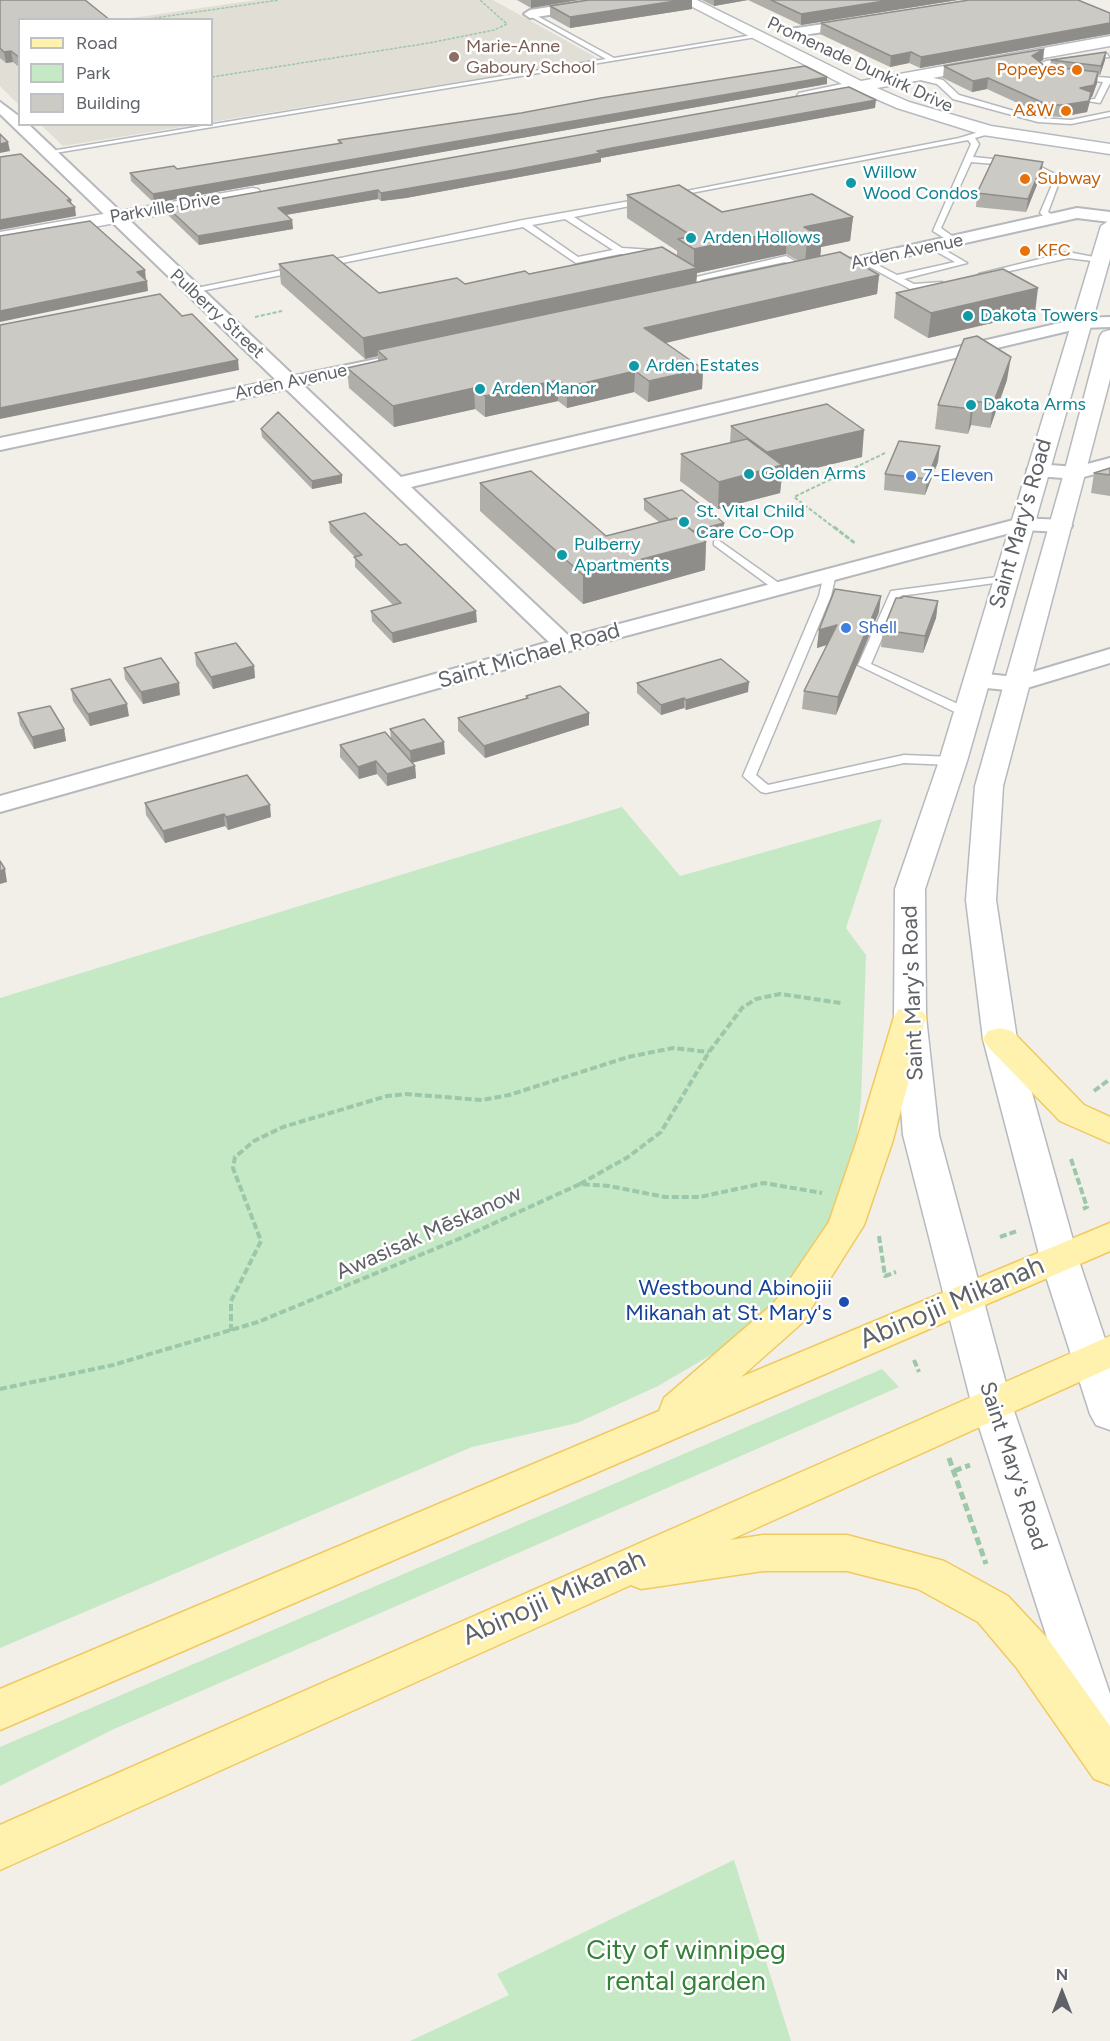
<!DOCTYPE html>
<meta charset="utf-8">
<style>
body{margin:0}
#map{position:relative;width:1110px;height:2041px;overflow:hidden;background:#f1efe8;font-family:Figtree,sans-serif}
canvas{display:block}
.legend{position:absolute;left:18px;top:18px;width:195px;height:108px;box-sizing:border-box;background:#fff;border:2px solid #bfc1c3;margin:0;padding:8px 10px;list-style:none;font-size:18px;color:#5f6368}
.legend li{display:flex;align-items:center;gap:12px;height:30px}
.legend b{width:30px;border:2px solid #bfc1c3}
.north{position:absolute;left:1032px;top:1963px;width:60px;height:60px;-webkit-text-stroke:4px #fff;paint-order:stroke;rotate:0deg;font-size:16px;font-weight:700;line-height:24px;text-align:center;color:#5f6368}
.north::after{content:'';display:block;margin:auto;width:21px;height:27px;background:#5f6368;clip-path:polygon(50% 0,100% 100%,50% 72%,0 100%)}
</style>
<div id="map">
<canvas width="1110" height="2041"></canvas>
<ul class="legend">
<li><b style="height:8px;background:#fff2af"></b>Road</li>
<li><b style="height:16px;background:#c5e8c5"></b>Park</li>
<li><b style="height:16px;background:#cccac5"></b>Building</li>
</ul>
<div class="north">N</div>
</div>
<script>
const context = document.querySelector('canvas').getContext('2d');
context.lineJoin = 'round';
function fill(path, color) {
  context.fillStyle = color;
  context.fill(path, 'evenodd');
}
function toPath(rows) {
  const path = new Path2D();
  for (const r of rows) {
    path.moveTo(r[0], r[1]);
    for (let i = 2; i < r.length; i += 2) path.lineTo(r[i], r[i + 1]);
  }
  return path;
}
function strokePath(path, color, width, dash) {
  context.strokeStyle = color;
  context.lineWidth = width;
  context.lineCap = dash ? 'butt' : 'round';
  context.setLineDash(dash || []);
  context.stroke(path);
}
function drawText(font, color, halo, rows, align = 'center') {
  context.font = font + ' Figtree,sans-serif';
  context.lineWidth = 5;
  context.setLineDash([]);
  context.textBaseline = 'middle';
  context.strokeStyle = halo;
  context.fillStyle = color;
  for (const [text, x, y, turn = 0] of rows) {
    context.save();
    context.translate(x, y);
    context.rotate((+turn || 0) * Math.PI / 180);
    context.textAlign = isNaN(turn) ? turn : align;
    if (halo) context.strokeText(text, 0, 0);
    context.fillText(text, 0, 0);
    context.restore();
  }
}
fill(toPath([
 [256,0,493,0,599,59,212,122,212,20,118,20],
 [19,33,19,105,0,86,0,36],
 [41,125,194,125,63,146]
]), '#e1ded6');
fill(toPath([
 [622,807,680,876,882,819,846,928,866,955,861,1100,854,1159,829,1230,785,1298,740,1338,658,1386,577,1423,472,1447,0,1648,0,998],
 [882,1369,899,1387,114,1729,0,1786,0,1747],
 [734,1860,791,2041,410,2041,509,1995,497,1974]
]), '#c5e8c5');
const lane = toPath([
 [530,12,614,58,759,34,762,36,49,154,45,152,606,59,528,15,530,12],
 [1107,54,1109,57,1047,65,1042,67,1051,73,1047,75,1033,67,1046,61,1107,54],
 [915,74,943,80,959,95,1038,118,1071,120,1110,112,1110,116,1071,124,1038,122,953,99,937,84,912,78,915,74],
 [1076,75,1110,78,1110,83,1100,103,1081,100,1095,99,1103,82,1079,79,1076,75],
 [989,129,992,133,975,138,979,144,973,157,1033,163,1061,177,1048,212,1055,217,1055,221,1049,221,1040,213,1054,180,1031,167,971,162,941,228,959,241,952,243,933,231,971,144,968,140,670,197,666,195,959,138,989,129],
 [647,198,650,198,650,202,574,217,622,248,653,250,661,256,657,259,648,255,620,254,576,263,523,227,191,293,187,290,523,220,647,198],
 [565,219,613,250,578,257,532,225,565,219],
 [933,243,967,263,904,279,914,284,942,282,943,284,939,287,910,289,859,261,866,259,897,275,955,262,930,248,930,244,933,243],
 [1068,252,1104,259,1100,262,1068,258,983,277,979,274,1068,252],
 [786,256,812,271,805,273,785,262,700,280,717,291,719,293,714,296,688,279,786,256],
 [718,540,783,586,783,590,775,590,714,545,714,541,718,540],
 [830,571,836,574,831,596,756,775,768,785,904,755,953,757,959,761,953,765,904,763,766,793,761,792,743,776,819,596,824,574,830,571],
 [1005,576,1011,579,1009,581,900,596,871,664,971,710,971,716,963,716,858,665,891,591,1005,576]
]);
const street = toPath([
 [594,0,623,0,617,4,530,18,524,14,530,10,594,0],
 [858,19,864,23,863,26,790,37,783,33,790,29,858,19],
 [0,102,20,117,20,124,28,124,294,376,386,357,392,358,395,362,392,366,303,385,401,477,1081,318,1110,317,1110,327,1081,328,411,487,570,637,1021,518,1062,520,1069,522,1072,526,1069,530,1062,532,1021,530,573,650,0,812,0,796,549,642,286,389,0,450,0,438,276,380,0,114,0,102],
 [1077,208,1110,212,1110,222,1077,218,822,275,814,270,822,265,1077,208],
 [1110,458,1110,470,1076,479,1037,476,1030,474,1027,470,1030,466,1037,464,1076,467,1110,458],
 [1110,649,1110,663,1017,691,976,687,968,685,964,680,968,675,976,673,1016,677,1110,649]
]);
const secondary = toPath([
 [679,0,697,0,861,81,1110,36,1110,46,877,88,909,102,991,126,1110,144,1110,154,983,135,897,108,858,91,805,101,799,99,797,96,799,93,842,84,679,0],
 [252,188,258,189,261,193,258,197,0,244,0,232,252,188],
 [1110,220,1110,259,967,761,925,889,926,1017,939,1135,1011,1402,1110,1694,1110,1783,1094,1777,1087,1762,971,1402,903,1135,894,1017,895,889,939,761,1101,226,1110,220],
 [1110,330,1110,379,1003,786,996,900,1017,1039,1078,1258,1110,1354,1110,1430,1096,1425,1090,1414,1040,1258,983,1039,966,900,975,786,1064,473,1100,336,1103,332,1110,330]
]);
const primary = toPath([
 [910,1006,922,1010,926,1017,892,1143,864,1225,802,1323,741,1377,1110,1223,1110,1251,0,1730,0,1689,659,1411,664,1398,774,1303,829,1222,856,1143,894,1017,898,1010,910,1006],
 [1000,1028,1012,1031,1084,1105,1110,1117,1110,1143,1060,1121,988,1047,983,1039,988,1031,1000,1028],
 [1110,1336,1110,1368,730,1540,763,1535,847,1535,944,1561,1008,1596,1048,1639,1110,1726,1110,1785,1094,1779,1016,1667,978,1622,918,1589,847,1571,763,1571,641,1589,631,1585,0,1870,0,1825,1110,1336]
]);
strokePath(lane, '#b5b8bc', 3);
strokePath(street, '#b5b8bc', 4);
strokePath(secondary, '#b6babf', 3);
strokePath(primary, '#f2c960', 3);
strokePath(toPath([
 [141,20,279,0],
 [212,77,429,43,494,30,507,24,480,0]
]), '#9cc7a9', 1.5, [3, 1.5]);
strokePath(toPath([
 [255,317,282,311],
 [836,529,794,497,885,453]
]), '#9cc7a9', 2, [4, 2]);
strokePath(toPath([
 [834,527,856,544]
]), '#9cc7a9', 3, [5, 2]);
strokePath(toPath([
 [1094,1091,1110,1079],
 [1071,1159,1087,1207,1083,1209],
 [580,1184,628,1157,661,1132,709,1052,742,1008,756,999,780,994,841,1003],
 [879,1236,885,1276,896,1272],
 [1000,1237,1017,1231],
 [231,1331,231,1301,261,1241,233,1168,235,1157,254,1141,283,1127,387,1096,406,1094,482,1100,509,1095,628,1057,673,1048,709,1052],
 [914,1360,919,1372],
 [0,1389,113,1365,258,1322,466,1236,580,1184,609,1186,665,1197,700,1197,764,1183,822,1193]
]), '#9cc7a9', 4, [7, 3]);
strokePath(toPath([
 [949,1458,986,1564],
 [954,1471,970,1465]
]), '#9cc7a9', 5, [8, 4]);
fill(lane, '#fff');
fill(street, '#fff');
fill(secondary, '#fff');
fill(primary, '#fff2af');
fill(toPath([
 [0,0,85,1,20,20,20,68,13,62,6,63,0,58],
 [517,0,579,0,531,8],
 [702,0,958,0,801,25,748,0,714,6],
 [550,6,692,9,570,28,550,17],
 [1110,13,1110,34,920,68,909,63,890,67,820,34,821,23],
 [1044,49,1043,60,1040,62,1045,66,1050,66,1051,60,1106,52,1105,60,1100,75,1098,75,1097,83,1092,97,1091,97,1087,112,1061,117,1046,116,987,89,972,92,943,78,944,66],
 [827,84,154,203,131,181,130,173,177,169,339,144,338,140],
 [875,108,612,156,601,158,601,162,514,178,406,198,381,201,378,199,286,215,292,220,293,229,199,245,169,216,168,208],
 [1041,175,1026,212,976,207,977,193],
 [627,195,722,212,853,217,850,241,821,247,820,257,879,275,877,294,666,343,703,369,702,389,648,402,634,392,567,408,558,401,485,417,475,409,394,427,349,388,347,368,378,361,378,356,365,359,281,284,279,264,379,293,465,284,529,274,677,256,677,251,627,218],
 [786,254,799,261,696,283,697,273],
 [896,293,1035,313,928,338,894,318],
 [1007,380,990,428,971,425,968,434,935,429,938,405],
 [731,426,862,457,782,476,780,493,718,509,680,481,681,454,730,443],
 [261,429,342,475,342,483,312,489,262,437],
 [938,462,925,495,884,490,885,474],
 [1110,468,1110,496,1091,493,1094,473],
 [480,483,606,536,659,522,644,510,644,499,723,535,704,540,706,542,705,570,583,604,480,511],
 [329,522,477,622,393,643,372,621,371,611,393,605,355,567,355,557,330,532],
 [938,601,936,618,923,653,881,647,883,630],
 [879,612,836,715,802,709,804,691,827,645,817,648,819,630],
 [195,653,254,666,255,678,213,689,196,665],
 [124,668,180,695,143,704,125,679],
 [637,683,748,692,686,710,684,708,661,715,637,693],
 [71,689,129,716,90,726,73,701],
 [526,696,589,713,589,725,485,758,458,731,458,718,526,698],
 [18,713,64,729,66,741,34,749,20,725],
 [390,729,445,754,412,763,415,766,416,778,387,786,377,774,359,779,340,757,340,745,391,738],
 [145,803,271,817,228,830,225,826,165,843,146,815]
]), '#afaea9');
fill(toPath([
 [531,0,579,0,531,8],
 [682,0,692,0,692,9,570,28,570,17],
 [714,0,748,0,714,6],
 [891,0,958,0,801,25,801,14],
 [1110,23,1110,34,920,68,921,57],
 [1044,49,1043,60,1031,68,1032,56],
 [11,51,13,62,6,63,4,52],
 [911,52,909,63,890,67,891,56],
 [1106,52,1105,60,1100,75,1101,66],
 [1098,72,1097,83,1092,97,1091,97,1087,112,1061,117,1063,105],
 [827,77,827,84,154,203,153,194],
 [988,78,987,89,972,92,973,81],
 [876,100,875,108,612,156,601,158,601,162,514,178,406,198,381,201,381,193,597,151],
 [8,142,10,151,0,153,0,144],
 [1043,162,1041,175,1026,212,1028,199],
 [378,190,378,199,279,216,278,208],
 [67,200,71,200,72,207,75,207,76,216,0,230,0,220],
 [853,217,850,241,821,247,820,261,805,264,807,240,804,227],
 [292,220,293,229,199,245,198,236],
 [787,230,786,254,697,273,696,287,377,350,378,356,365,359,363,338,694,269,694,249],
 [145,270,146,280,137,272],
 [879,275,877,294,643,348,644,328],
 [147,281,148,291,0,322,0,311],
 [1038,288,1035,313,928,338,931,313],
 [1011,357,1007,380,990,428,993,404],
 [238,360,239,370,0,419,0,408],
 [703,369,702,389,648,402,649,381],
 [635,371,634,392,567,408,567,387],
 [558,380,558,401,485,417,485,396],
 [474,388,475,409,394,427,393,406],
 [974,401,971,425,968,434,971,409],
 [864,430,862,457,782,476,780,493,718,509,719,482,766,470,767,452],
 [940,446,938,462,925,495,927,479],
 [342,475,342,483,312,489,312,481],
 [724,523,723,535,686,544,686,533],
 [706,542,705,570,583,604,583,575],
 [881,596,879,612,836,715,838,697],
 [938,601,936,618,923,653,925,636],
 [476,611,477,622,393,643,392,633],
 [837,625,835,642,817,648,819,630],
 [254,666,255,678,213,689,211,677],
 [749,682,748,692,686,710,686,700],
 [179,683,180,695,143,704,141,692],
 [684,698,684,708,661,715,661,705],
 [127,704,129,716,90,726,88,714],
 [589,713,589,725,485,758,484,746],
 [64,729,66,741,34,749,32,737],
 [444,742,445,754,411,763,410,751],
 [376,761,377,774,359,779,358,767],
 [415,766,416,778,387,786,387,774],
 [270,805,271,817,228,830,226,817],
 [224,814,225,826,165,843,163,831],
 [5,869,7,882,0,884,0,871]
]), '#8f8d8a');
const building = toPath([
 [0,0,85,0,110,20,20,20,20,58,11,51,4,52,0,48,0,0],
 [589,0,682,0,570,17,550,6,589,0],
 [771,0,891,0,801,14,771,0],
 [969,0,1078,0,1110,13,1110,23,921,57,911,52,891,56,821,23,969,0],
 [1044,49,1032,56,1045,66,1098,72,1094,85,1080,88,1091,92,1089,101,1063,105,1048,105,988,78,973,81,944,66,1044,49],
 [1106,52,1101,66,1051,60,1106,52],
 [805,66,827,77,153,194,130,173,174,166,177,169,342,143,338,140,521,113,601,98,805,66],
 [849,87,876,100,612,148,597,151,601,153,514,170,405,189,381,193,378,190,278,208,292,220,198,236,168,208,849,87],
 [0,134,8,142,0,144,0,134],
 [21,154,71,200,67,200,75,207,0,220,0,157,21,154],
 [995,155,1043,162,1028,199,977,193,995,155],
 [679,185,722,212,812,194,853,217,804,227,821,237,807,240,787,230,694,249,678,239,692,236,627,195,679,185],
 [90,221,145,270,137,272,147,281,0,311,0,236,90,221],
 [662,247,697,268,363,338,279,264,333,255,379,293,457,278,465,284,525,271,529,274,662,247],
 [840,252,879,275,644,328,703,369,649,381,635,371,567,387,558,380,485,396,474,388,393,406,347,368,387,359,377,350,840,252],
 [1003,269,1038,288,931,313,896,293,1003,269],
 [160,294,182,316,192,314,238,360,0,408,0,325,160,294],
 [977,336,1011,357,993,404,974,401,971,409,938,405,964,339,977,336],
 [827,404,864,430,767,452,731,426,827,404],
 [278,412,342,475,312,481,261,429,278,412],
 [747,439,782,465,719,482,681,454,747,439],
 [899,441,940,446,927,479,885,474,899,441],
 [1110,468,1110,475,1094,473,1110,468],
 [531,471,606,536,676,518,706,542,583,575,480,483,531,471],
 [682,490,724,523,693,531,676,518,670,520,644,499,682,490],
 [365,513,400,545,406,544,476,611,392,633,371,611,401,603,354,557,362,555,329,522,365,513],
 [835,589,881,596,838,697,804,691,837,625,819,630,835,589],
 [903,596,938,601,925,636,883,630,896,598,902,598,903,596],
 [236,643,254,666,211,677,195,653,236,643],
 [161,658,179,683,141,692,124,668,161,658],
 [721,659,749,682,686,700,684,698,661,705,637,683,721,659],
 [110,679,127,704,88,714,71,689,110,679],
 [560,686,589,713,484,746,458,718,528,698,526,696,560,686],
 [50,706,64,729,32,737,18,713,50,706],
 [424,719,444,742,410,751,390,729,424,719],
 [385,732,415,766,387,774,376,761,358,767,340,745,385,732],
 [247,775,270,805,226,817,224,814,163,831,145,803,247,775],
 [0,861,5,869,0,871,0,861]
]);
fill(building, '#cccac5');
strokePath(building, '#8f8d8a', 1.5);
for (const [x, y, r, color] of [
 [454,57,6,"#8d6e63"],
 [1077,70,6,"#e8710a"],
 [1066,111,6,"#e8710a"],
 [1025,179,6,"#e8710a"],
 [851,183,6,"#0f9aa8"],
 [691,238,6,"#0f9aa8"],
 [1025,251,6,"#e8710a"],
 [968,316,6,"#0f9aa8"],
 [634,366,6,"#0f9aa8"],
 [480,389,6,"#0f9aa8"],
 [971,405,6,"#0f9aa8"],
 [749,474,6,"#0f9aa8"],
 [911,476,6,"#3f7fe0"],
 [684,522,6,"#0f9aa8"],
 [562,555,6,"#0f9aa8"],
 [846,628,6,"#3f7fe0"],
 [844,1302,6,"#1a4fb4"]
]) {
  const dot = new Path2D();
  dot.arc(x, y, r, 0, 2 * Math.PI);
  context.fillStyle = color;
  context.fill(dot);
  strokePath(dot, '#fff', 2);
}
drawText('18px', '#785e54', '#fff', [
 ["Marie-Anne",466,47],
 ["Gaboury School",466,68]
], 'left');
drawText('18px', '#5f6368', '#fff', [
 ["Promenade Dunkirk Drive",860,65,25],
 ["Parkville Drive",165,208,-10],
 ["Arden Avenue",907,252,-12],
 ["Pulberry Street",217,314,43],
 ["Arden Avenue",291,382,-12]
]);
drawText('18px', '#c56008', '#fff', [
 ["Popeyes",1065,70],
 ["A&W",1054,111],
 ["Subway",1037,179,"left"],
 ["KFC",1037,251,"left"]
], 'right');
drawText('18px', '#0d838f', '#fff', [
 ["Willow",863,173],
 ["Wood Condos",863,194],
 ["Arden Hollows",703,238],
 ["Dakota Towers",980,316],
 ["Arden Estates",646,366],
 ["Arden Manor",492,389],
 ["Dakota Arms",983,405],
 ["Golden Arms",761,474],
 ["St. Vital Child",696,512],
 ["Care Co-Op",696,533],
 ["Pulberry",574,545],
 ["Apartments",574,566]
], 'left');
drawText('18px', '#366cbe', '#fff', [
 ["7-Eleven",923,476],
 ["Shell",858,628]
], 'left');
drawText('22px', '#5f6368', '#fff', [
 ["Saint Mary's Road",1021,524,-74],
 ["Saint Michael Road",529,656,-16],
 ["Saint Mary's Road",913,993,-92],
 ["Awasisak Mēskanow",429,1233,-24],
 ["Saint Mary's Road",1013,1466,72]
]);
drawText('22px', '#164399', '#fff', [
 ["Westbound Abinojii",832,1289],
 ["Mikanah at St. Mary's",832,1314]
], 'right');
drawText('27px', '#5f6368', '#fff', [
 ["Abinojii Mikanah",952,1303,-23],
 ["Abinojii Mikanah",554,1598,-24]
]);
drawText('27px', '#348238', '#fff', [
 ["City of winnipeg",686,1951],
 ["rental garden",686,1982]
]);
</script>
